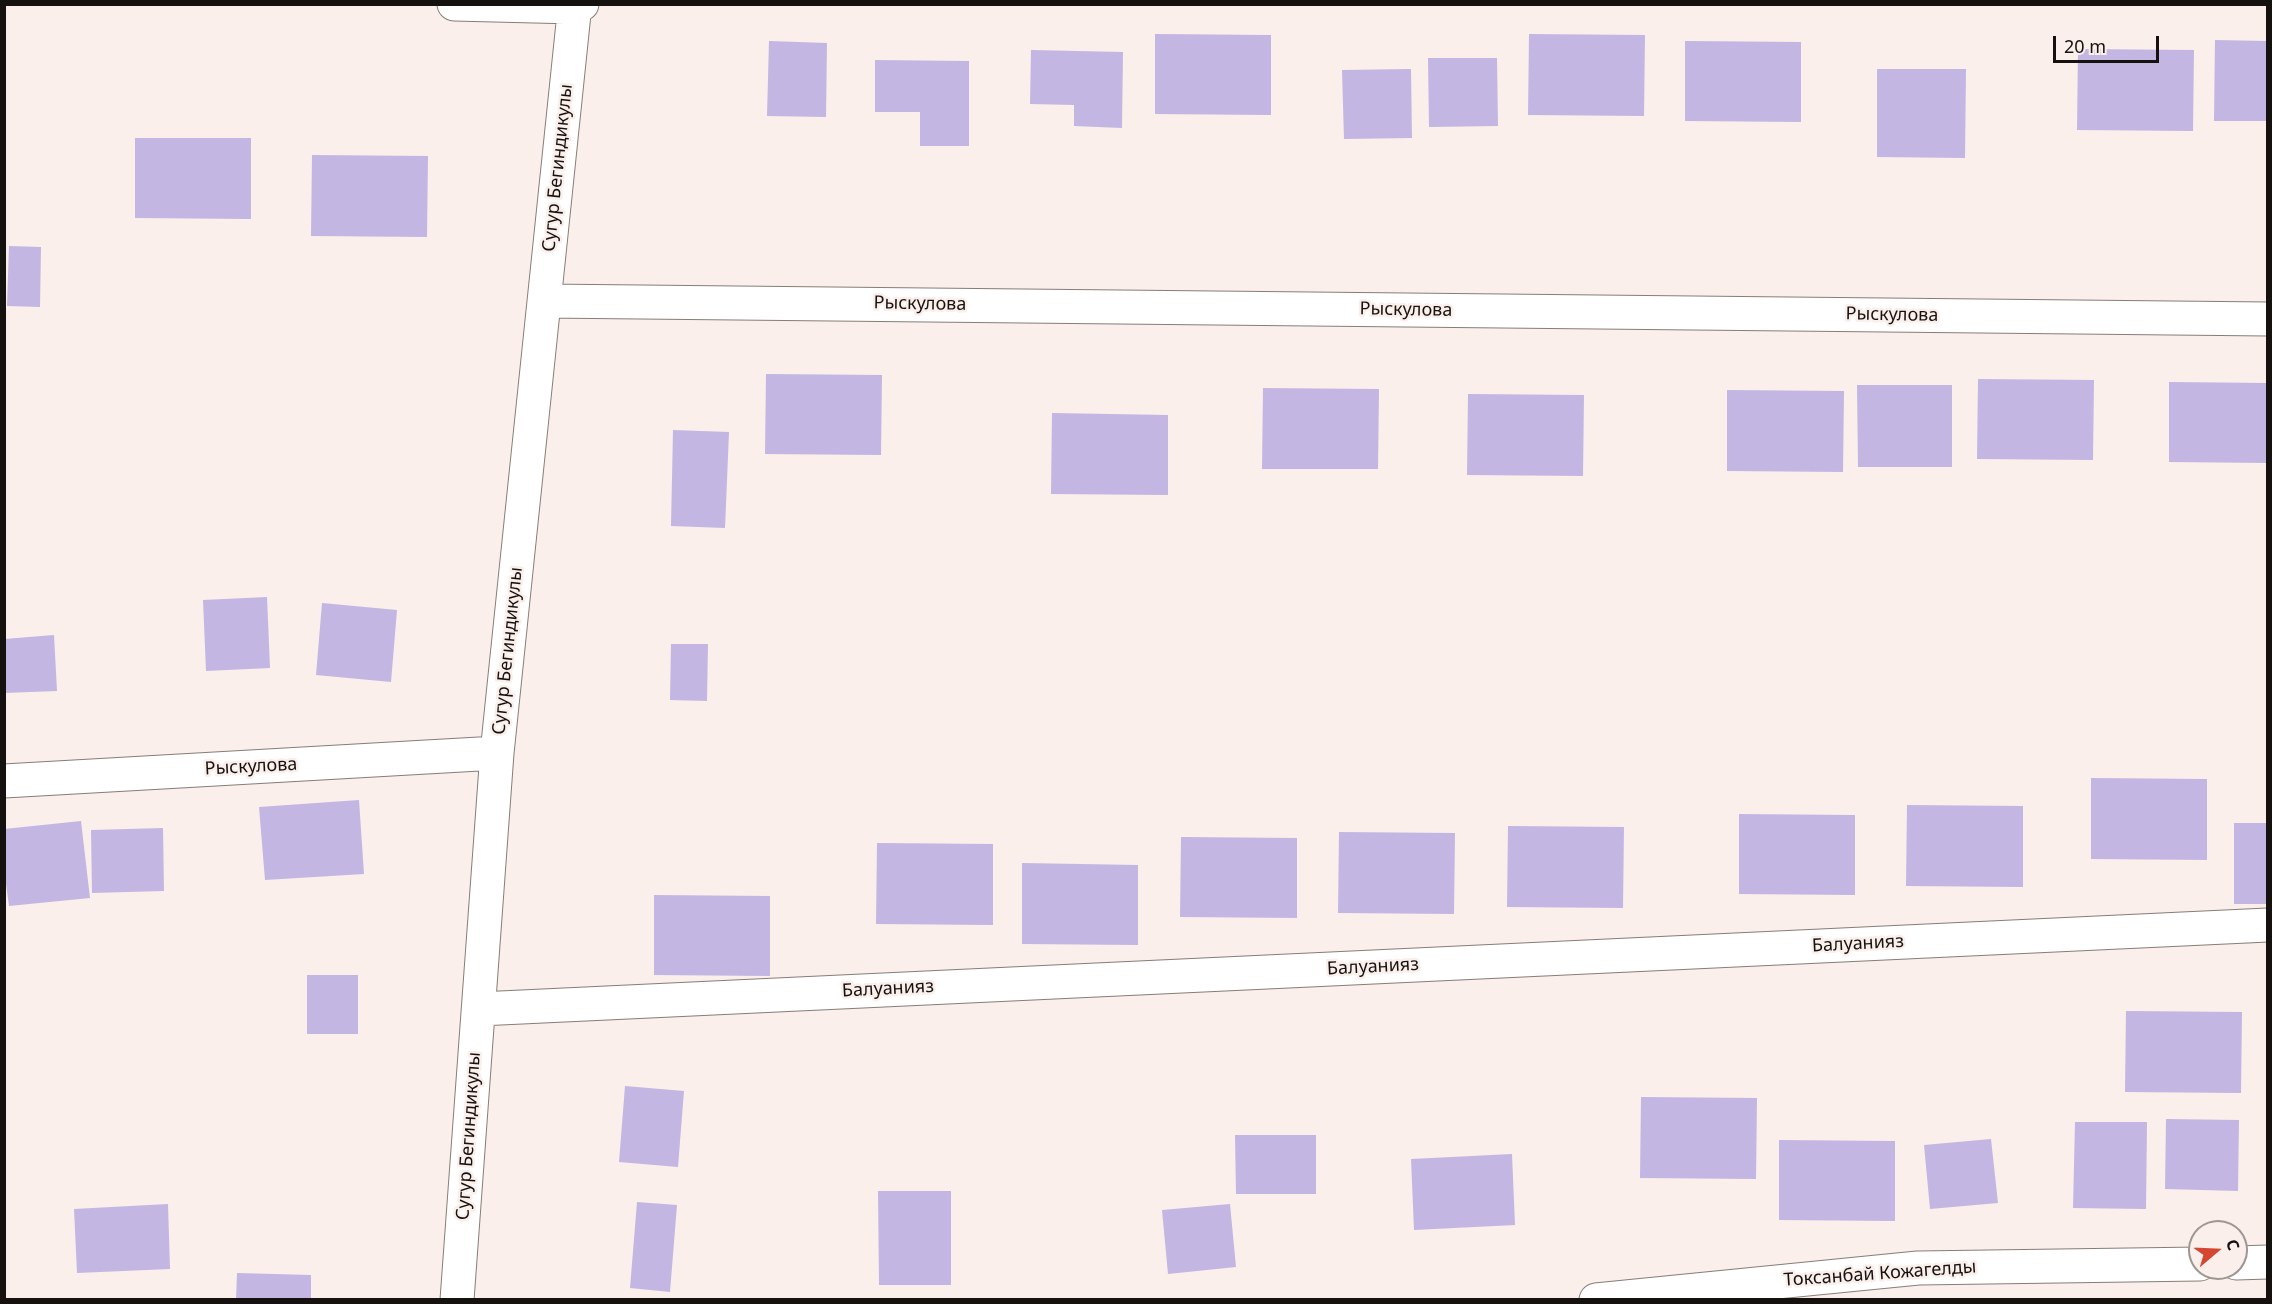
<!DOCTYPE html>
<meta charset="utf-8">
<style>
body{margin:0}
#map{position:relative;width:2272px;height:1304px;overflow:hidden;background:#faefea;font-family:"Noto Sans",sans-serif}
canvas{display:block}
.frame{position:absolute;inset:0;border:6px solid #15110f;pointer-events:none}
.north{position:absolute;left:2188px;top:1220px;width:60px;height:60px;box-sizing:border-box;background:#faefea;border:2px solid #9e9692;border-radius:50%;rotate:71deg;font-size:16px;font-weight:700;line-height:24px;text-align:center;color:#15110f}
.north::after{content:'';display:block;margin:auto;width:21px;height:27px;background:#d44831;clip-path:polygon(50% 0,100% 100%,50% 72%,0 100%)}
.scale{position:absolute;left:2053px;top:36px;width:106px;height:27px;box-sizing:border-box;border:3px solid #15110f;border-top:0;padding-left:8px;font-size:18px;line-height:21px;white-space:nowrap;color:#15110f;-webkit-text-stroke:4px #faefea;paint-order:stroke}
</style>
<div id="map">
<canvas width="2272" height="1304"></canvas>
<div class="frame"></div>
<div class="north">С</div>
<div class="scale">20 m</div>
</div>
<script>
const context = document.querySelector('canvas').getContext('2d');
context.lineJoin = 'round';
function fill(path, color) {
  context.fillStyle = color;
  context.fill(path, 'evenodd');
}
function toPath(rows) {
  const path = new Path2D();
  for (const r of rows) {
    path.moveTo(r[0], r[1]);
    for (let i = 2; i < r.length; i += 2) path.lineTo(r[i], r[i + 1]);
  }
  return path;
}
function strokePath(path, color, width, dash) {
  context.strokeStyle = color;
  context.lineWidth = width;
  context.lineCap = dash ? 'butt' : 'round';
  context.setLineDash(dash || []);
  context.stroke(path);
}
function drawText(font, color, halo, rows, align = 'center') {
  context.font = font + ' "Noto Sans",sans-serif';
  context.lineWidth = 5;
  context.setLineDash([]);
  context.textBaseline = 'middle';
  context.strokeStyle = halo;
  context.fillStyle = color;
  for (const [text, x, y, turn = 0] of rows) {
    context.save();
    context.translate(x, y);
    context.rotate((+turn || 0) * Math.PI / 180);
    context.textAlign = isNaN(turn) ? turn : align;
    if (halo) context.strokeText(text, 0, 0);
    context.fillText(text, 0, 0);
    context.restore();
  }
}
fill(toPath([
 [1155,34,1271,35,1271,115,1155,114],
 [1529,34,1645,35,1644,116,1528,115],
 [2215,40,2268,41,2268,121,2214,121],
 [769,41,827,43,826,117,767,116],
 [1685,41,1801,42,1801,122,1685,121],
 [2078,49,2194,50,2193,131,2077,130],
 [1031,50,1123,52,1122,128,1074,126,1074,105,1030,104],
 [1428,58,1497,58,1498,126,1429,127],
 [875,60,969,61,969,146,920,146,920,112,875,112],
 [1411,69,1412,138,1344,139,1342,70],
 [1877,69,1966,69,1965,158,1877,157],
 [135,138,251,138,251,219,135,218],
 [312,155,428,156,427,237,311,236],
 [9,246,41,247,40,307,7,306],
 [766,374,882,375,881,455,765,454],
 [1978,379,2094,380,2093,460,1977,459],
 [2169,382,2268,383,2268,463,2169,462],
 [1857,385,1952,385,1952,467,1858,467],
 [1263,388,1379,389,1378,469,1262,469],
 [1727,390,1844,391,1843,472,1727,471],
 [1468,394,1584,395,1583,476,1467,475],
 [1052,413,1168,415,1168,495,1051,494],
 [673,430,729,432,725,528,671,526],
 [267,597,270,668,206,671,203,600],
 [322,603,397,610,391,682,316,675],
 [54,635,57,691,4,693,4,639],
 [671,644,708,644,707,701,670,700],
 [2091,778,2207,779,2207,860,2091,859],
 [359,800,364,874,265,880,259,807],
 [1907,805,2023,806,2023,887,1906,886],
 [1739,814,1855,815,1855,895,1739,894],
 [81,821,90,898,9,906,4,869,4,829],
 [2234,823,2268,823,2268,904,2234,904],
 [1508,826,1624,827,1623,908,1507,907],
 [163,828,164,891,92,893,91,830],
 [1339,832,1455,833,1454,914,1338,913],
 [1181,837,1297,838,1297,918,1180,917],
 [877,843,993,844,993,925,876,924],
 [1022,863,1138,865,1138,945,1022,944],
 [654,895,770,896,770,976,654,975],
 [307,975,358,975,358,1034,307,1034],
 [2126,1011,2242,1012,2241,1093,2125,1092],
 [625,1086,684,1091,678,1167,619,1162],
 [1641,1097,1757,1098,1756,1179,1640,1178],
 [2166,1119,2239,1120,2238,1191,2165,1189],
 [2075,1122,2147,1122,2146,1209,2073,1208],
 [1235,1135,1316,1135,1316,1194,1236,1194],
 [1991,1139,1998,1203,1930,1209,1924,1145],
 [1779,1140,1895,1141,1895,1221,1779,1220],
 [1512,1154,1515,1225,1414,1230,1411,1159],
 [878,1191,951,1191,951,1285,879,1285],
 [637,1202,677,1205,670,1292,630,1288],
 [168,1204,170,1269,77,1273,74,1209],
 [1230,1204,1236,1267,1168,1274,1162,1210],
 [237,1273,311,1275,311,1300,236,1300]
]), '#c3b6e2');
const street = toPath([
 [454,4,575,7,582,4],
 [545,301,2268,319],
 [4,781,497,753],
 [479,1009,2268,925],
 [2236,1263,2268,1262],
 [457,1300,497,753,575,4],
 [1596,1300,1918,1268,2200,1264]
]);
strokePath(street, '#867d77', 35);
strokePath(street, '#fff', 33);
drawText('18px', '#15110f', '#faefea', [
 ["Сугур Бегиндикулы",558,168,-84],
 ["Рыскулова",920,304,1],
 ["Рыскулова",1406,310,1],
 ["Рыскулова",1892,315,1],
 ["Сугур Бегиндикулы",508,651,-84],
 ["Рыскулова",251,767,-3],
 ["Балуанияз",1858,944,-3],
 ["Балуанияз",1373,967,-3],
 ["Балуанияз",888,989,-3],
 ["Сугур Бегиндикулы",469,1136,-86],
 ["Токсанбай Кожагелды",1880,1274,-4]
]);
</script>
